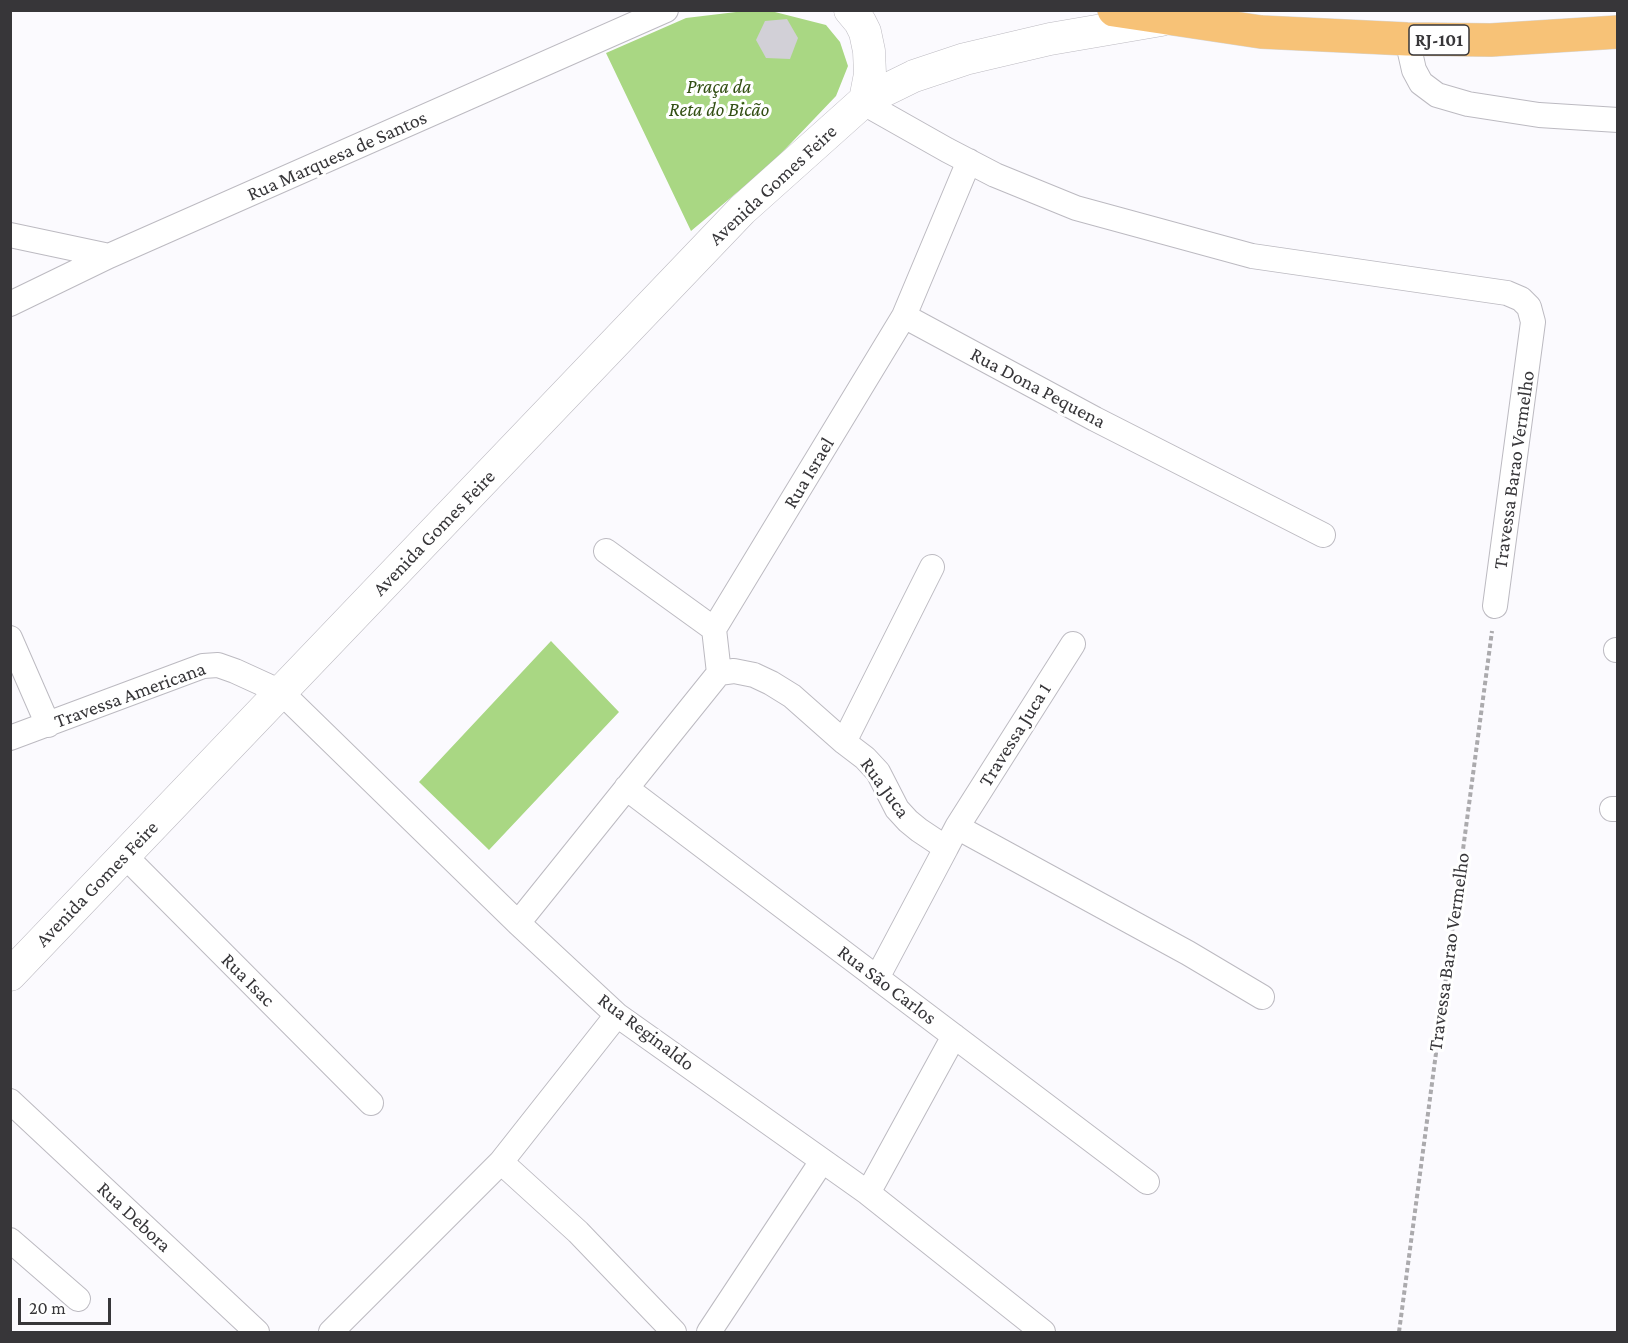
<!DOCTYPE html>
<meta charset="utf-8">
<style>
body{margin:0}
#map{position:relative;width:1628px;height:1343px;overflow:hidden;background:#fbfafe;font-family:"Crimson Pro",serif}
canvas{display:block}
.frame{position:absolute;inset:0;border:12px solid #373639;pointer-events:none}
.scale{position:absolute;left:18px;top:1298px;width:93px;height:27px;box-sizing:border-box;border:3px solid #373639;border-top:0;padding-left:8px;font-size:18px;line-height:21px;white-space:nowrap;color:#373639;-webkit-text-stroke:4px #fff;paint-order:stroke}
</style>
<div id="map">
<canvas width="1628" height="1343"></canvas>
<div class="frame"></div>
<div class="scale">20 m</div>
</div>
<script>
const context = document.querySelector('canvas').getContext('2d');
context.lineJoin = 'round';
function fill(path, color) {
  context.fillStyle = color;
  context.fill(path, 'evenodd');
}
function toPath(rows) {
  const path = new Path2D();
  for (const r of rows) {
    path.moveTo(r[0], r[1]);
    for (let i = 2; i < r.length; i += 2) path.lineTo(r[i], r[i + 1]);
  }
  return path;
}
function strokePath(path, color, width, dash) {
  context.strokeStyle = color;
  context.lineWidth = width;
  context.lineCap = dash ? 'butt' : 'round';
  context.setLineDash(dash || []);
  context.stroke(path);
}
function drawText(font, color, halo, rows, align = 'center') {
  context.font = font + ' "Crimson Pro",serif';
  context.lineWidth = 6;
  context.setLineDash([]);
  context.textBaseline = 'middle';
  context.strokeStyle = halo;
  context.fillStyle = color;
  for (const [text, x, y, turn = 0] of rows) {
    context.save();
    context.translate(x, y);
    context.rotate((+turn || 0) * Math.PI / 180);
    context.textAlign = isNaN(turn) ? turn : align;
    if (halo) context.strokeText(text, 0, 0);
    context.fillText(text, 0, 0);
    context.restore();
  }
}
fill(toPath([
 [771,11,826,25,840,42,848,66,836,96,771,164,691,231,606,53,686,18,736,12],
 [551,641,619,712,489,850,419,782]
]), '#a9d783');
fill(toPath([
 [787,19,798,38,790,59,766,58,756,40,765,21]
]), '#d2d0d7');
const minor = toPath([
 [1407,39,1414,70,1421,83,1437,95,1468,104,1539,115,1618,120],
 [862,102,947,150,995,175,1076,208,1252,256,1507,293,1521,299,1529,307,1533,322,1495,606],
 [969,161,904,316,1095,419,1323,535],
 [10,235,109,256],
 [10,304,109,256,666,10],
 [606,551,714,629,719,673,734,671,754,675,771,683,792,696,844,742,865,758,878,772,897,809,908,821,919,830,946,848,957,827,1188,953,1262,997],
 [714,629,904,316],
 [10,638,48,725],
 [1616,650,1618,650],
 [10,738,203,666,218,665,235,671,281,692,518,923,617,1015,868,1193,1043,1332],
 [844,742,932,567],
 [626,788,1147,1182],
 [1612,809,1618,809],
 [957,827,1073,644],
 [125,856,371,1103],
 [518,923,719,673],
 [877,978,946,848],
 [10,1101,257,1332],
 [501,1162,578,1232,674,1332],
 [868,1193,954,1036],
 [10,1240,78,1299],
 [331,1332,501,1162,617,1015],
 [709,1332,822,1161]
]);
const tertiary = toPath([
 [850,10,860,22,865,32,869,51,870,74,865,100],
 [10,975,742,210,865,100,914,76,965,59,1050,39,1161,20]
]);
const primary = toPath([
 [1114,10,1261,32,1407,39,1491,40,1618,32]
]);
strokePath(minor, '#bcbac1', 26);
strokePath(tertiary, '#bcbac1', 33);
strokePath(primary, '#d7d7d7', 34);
strokePath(toPath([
 [1399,1332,1492,631]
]), '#abaaad', 4, [4.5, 3]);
strokePath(minor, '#fff', 24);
strokePath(tertiary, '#fff', 32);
strokePath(primary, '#f7c277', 33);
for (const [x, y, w] of [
 [1439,40,60]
]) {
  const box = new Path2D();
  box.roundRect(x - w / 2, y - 15, w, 30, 4.5);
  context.fillStyle = '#fff';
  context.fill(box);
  strokePath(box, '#373639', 1.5);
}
drawText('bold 18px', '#373639', null, [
 ["RJ-101",1439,40]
]);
drawText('italic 20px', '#324f13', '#fff', [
 ["Praça da",719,87],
 ["Reta do Bicão",719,110]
]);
drawText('20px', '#373639', '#fff', [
 ["Rua Marquesa de Santos",337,156,-24],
 ["Avenida Gomes Feire",773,185,-43],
 ["Rua Dona Pequena",1038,388,28],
 ["Travessa Barao Vermelho",1514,470,-82],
 ["Rua Israel",809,473,-59],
 ["Avenida Gomes Feire",434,533,-46],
 ["Travessa Americana",130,695,-20],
 ["Travessa Juca 1",1015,735,-58],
 ["Rua Juca",885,788,54],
 ["Avenida Gomes Feire",97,884,-46],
 ["Travessa Barao Vermelho",1449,952,-82],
 ["Rua Isac",248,980,45],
 ["Rua São Carlos",887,985,37],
 ["Rua Reginaldo",646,1032,37],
 ["Rua Debora",134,1217,43]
]);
</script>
